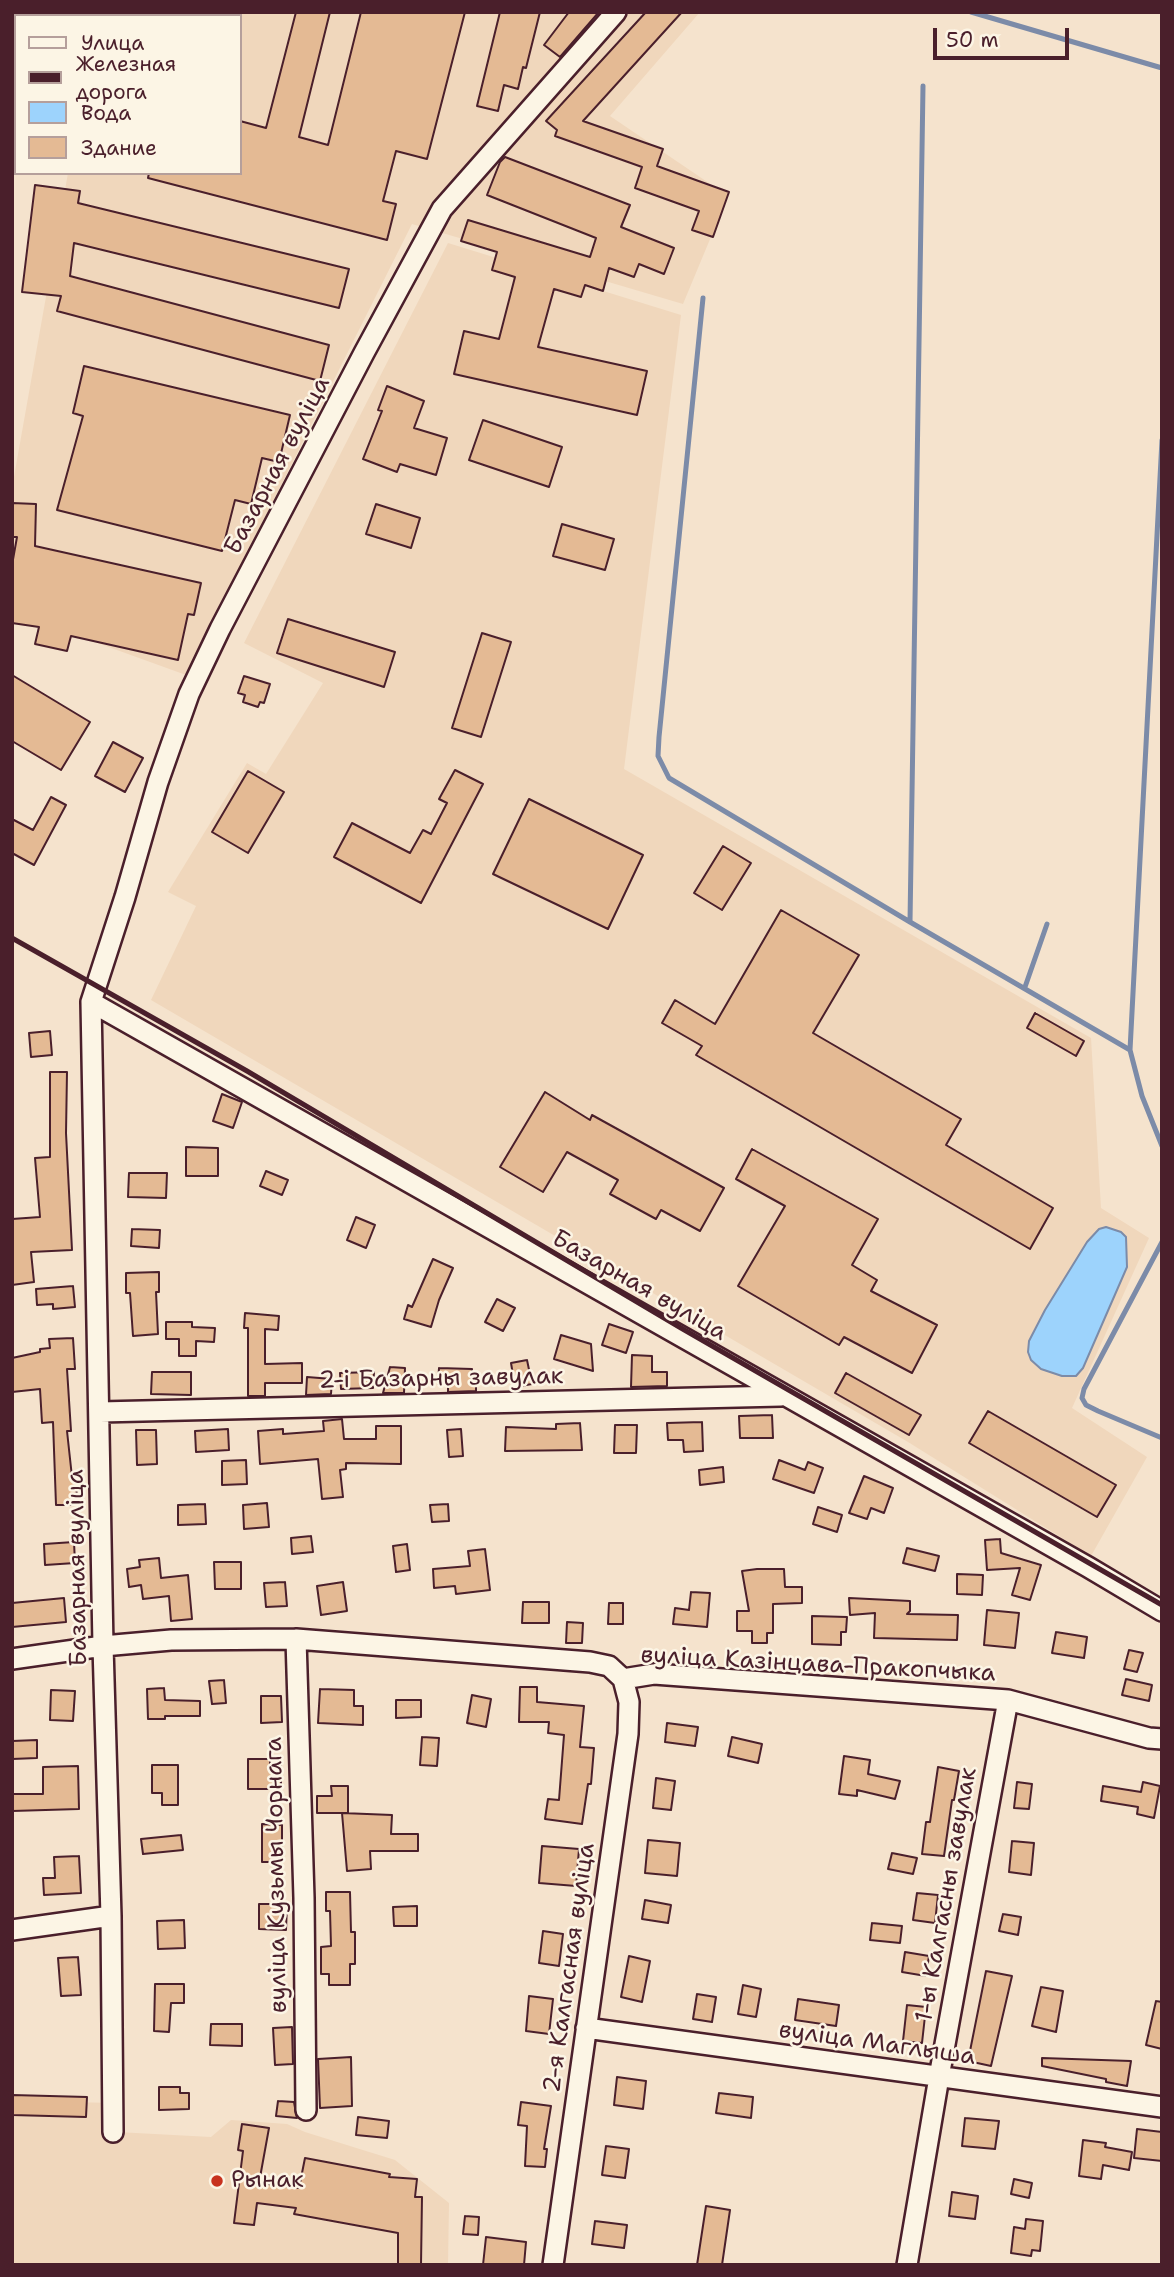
<!DOCTYPE html>
<meta charset="utf-8">
<style>
body{margin:0}
#map{position:relative;width:1174px;height:2277px;overflow:hidden;background:#f5e3cd;font-family:"Shantell Sans",sans-serif}
canvas{display:block}
.frame{position:absolute;inset:0;border:14px solid #4a1f2b;pointer-events:none}
.legend{position:absolute;left:14px;top:14px;width:228px;height:161px;box-sizing:border-box;background:#fcf5e5;border:2px solid #b59f9b;margin:0;padding:9px 12px;list-style:none;font-size:21px;color:#4a1f2b}
.legend li{display:flex;align-items:center;gap:14px;height:35px}
.legend b{width:35px;border:2px solid #b59f9b}
.scale{position:absolute;left:933px;top:28px;width:136px;height:32px;box-sizing:border-box;border:4px solid #4a1f2b;border-top:0;padding-left:9px;font-size:21px;line-height:24px;white-space:nowrap;color:#4a1f2b;-webkit-text-stroke:5px #fcf5e5;paint-order:stroke}
</style>
<div id="map">
<canvas width="1174" height="2277"></canvas>
<div class="frame"></div>
<ul class="legend">
<li><b style="height:9px;background:#fcf5e5"></b>Улица</li>
<li><b style="height:9px;background:#4a1f2b"></b>Железная дорога</li>
<li><b style="height:19px;background:#9dd3fc"></b>Вода</li>
<li><b style="height:19px;background:#e4ba94"></b>Здание</li>
</ul>
<div class="scale">50 m</div>
</div>
<script>
const context = document.querySelector('canvas').getContext('2d');
context.lineJoin = 'round';
function fill(path, color) {
  context.fillStyle = color;
  context.fill(path, 'evenodd');
}
function toPath(rows) {
  const path = new Path2D();
  for (const r of rows) {
    path.moveTo(r[0], r[1]);
    for (let i = 2; i < r.length; i += 2) path.lineTo(r[i], r[i + 1]);
  }
  return path;
}
function strokePath(path, color, width, dash) {
  context.strokeStyle = color;
  context.lineWidth = width;
  context.lineCap = dash ? 'butt' : 'round';
  context.setLineDash(dash || []);
  context.stroke(path);
}
function drawText(font, color, halo, rows, align = 'center') {
  context.font = font + ' "Shantell Sans",sans-serif';
  context.lineWidth = 5;
  context.setLineDash([]);
  context.textBaseline = 'middle';
  context.strokeStyle = halo;
  context.fillStyle = color;
  for (const [text, x, y, turn = 0] of rows) {
    context.save();
    context.translate(x, y);
    context.rotate((+turn || 0) * Math.PI / 180);
    context.textAlign = isNaN(turn) ? turn : align;
    if (halo) context.strokeText(text, 0, 0);
    context.fillText(text, 0, 0);
    context.restore();
  }
}
fill(toPath([
 [92,12,700,12,610,116,728,196,683,304,412,224,186,675,12,612,12,488,68,173,240,173,240,16,92,16],
 [448,243,681,315,624,769,1091,1038,1101,1208,1149,1238,1072,1408,1147,1457,1091,1556,908,1442,151,1000,196,906,168,892,247,763,266,774,323,683,244,643],
 [12,2101,117,2103,117,2132,211,2137,231,2120,287,2124,305,2132,395,2160,449,2203,448,2265,12,2265]
]), '#f0d7bc');
const water = toPath([
 [1106,1227,1121,1232,1126,1237,1127,1267,1083,1368,1076,1376,1062,1376,1041,1369,1031,1360,1028,1352,1029,1341,1045,1310,1087,1242,1099,1229,1106,1227]
]);
fill(water, '#9dd3fc');
strokePath(water, '#7c8ba8', 2);
strokePath(toPath([
 [971,12,1162,68],
 [703,298,659,737,658,756,669,778,910,922,1130,1050],
 [1162,440,1130,1050,1142,1096,1162,1146],
 [910,922,923,86],
 [1025,987,1047,924],
 [1162,1242,1084,1389,1082,1398,1086,1405,1098,1411,1162,1438]
]), '#7c8ba8', 5);
const building = toPath([
 [296,12,330,12,299,137,328,145,361,12,465,12,427,159,396,151,383,201,396,204,387,240,148,178,149,173,240,173,240,121,266,128,296,12],
 [500,12,540,12,526,68,523,67,518,89,504,85,498,111,477,106,500,12],
 [569,12,599,12,560,57,544,45,569,12],
 [646,12,682,12,583,121,663,149,657,166,729,192,713,237,692,230,699,211,635,188,642,167,555,136,557,130,546,121,646,12],
 [505,157,630,205,621,227,674,248,664,274,639,264,634,277,609,268,603,291,585,285,581,297,554,289,538,347,647,371,637,415,454,374,464,331,499,339,515,277,492,270,497,252,461,241,468,220,590,257,596,238,487,195,500,162,505,157],
 [35,185,80,191,78,203,349,269,339,308,74,243,70,276,329,345,320,381,57,311,61,296,22,292,35,185],
 [84,366,290,415,279,462,262,458,251,504,235,500,222,551,57,510,83,416,73,413,84,366],
 [387,386,424,401,414,428,447,438,436,475,400,464,397,472,363,459,382,411,378,410,387,386],
 [483,420,562,447,549,487,469,460,483,420],
 [12,503,36,504,35,546,201,583,194,615,188,614,178,660,71,636,67,651,35,644,39,627,12,623,12,565,17,537,12,537,12,503],
 [376,504,420,518,411,548,366,534,376,504],
 [562,524,614,539,605,570,553,556,562,524],
 [288,619,395,652,384,687,277,653,288,619],
 [482,633,511,642,481,737,452,728,482,633],
 [12,675,90,722,61,770,12,741,12,675],
 [244,676,270,684,264,703,260,702,258,707,243,702,245,695,238,693,244,676],
 [113,742,143,758,125,792,95,776,113,742],
 [455,770,483,784,421,903,334,857,352,823,410,853,423,830,431,834,447,803,439,799,455,770],
 [248,771,284,792,248,853,212,832,248,771],
 [51,797,66,805,34,865,12,853,12,819,33,830,51,797],
 [529,799,643,855,608,929,493,874,529,799],
 [723,846,751,863,722,910,694,893,723,846],
 [781,910,859,955,813,1033,961,1119,946,1145,1053,1208,1030,1249,696,1055,702,1046,662,1023,675,1000,715,1024,781,910],
 [1035,1013,1084,1041,1076,1056,1027,1028,1035,1013],
 [50,1031,52,1055,31,1057,29,1033,50,1031],
 [50,1072,67,1072,66,1133,72,1250,31,1252,34,1282,12,1285,12,1219,40,1217,35,1158,50,1157,50,1072],
 [545,1092,590,1120,592,1115,724,1188,700,1231,661,1210,656,1219,610,1194,618,1180,567,1152,543,1192,500,1167,545,1092],
 [222,1094,242,1102,233,1128,213,1121,222,1094],
 [186,1147,218,1148,218,1176,186,1176,186,1147],
 [752,1149,878,1219,852,1265,877,1280,871,1291,937,1325,912,1373,844,1337,839,1345,738,1286,785,1206,736,1179,752,1149],
 [266,1171,288,1180,282,1195,260,1186,266,1171],
 [129,1173,167,1173,166,1198,128,1197,129,1173],
 [356,1217,375,1225,366,1248,347,1240,356,1217],
 [132,1229,160,1230,159,1248,131,1246,132,1229],
 [433,1259,453,1268,439,1300,431,1327,404,1319,408,1305,412,1307,433,1259],
 [159,1272,159,1292,156,1292,158,1334,133,1336,130,1293,126,1293,126,1273,159,1272],
 [73,1286,75,1307,53,1309,53,1304,37,1305,36,1289,73,1286],
 [497,1299,515,1308,503,1331,485,1322,497,1299],
 [245,1313,279,1316,278,1330,265,1329,265,1364,302,1363,302,1383,265,1383,265,1396,248,1396,248,1328,244,1328,245,1313],
 [166,1322,192,1322,192,1327,215,1328,214,1342,196,1341,196,1356,179,1356,179,1339,166,1339,166,1322],
 [609,1324,633,1332,626,1353,602,1345,609,1324],
 [561,1335,591,1344,593,1371,554,1359,561,1335],
 [73,1338,75,1369,67,1369,71,1431,67,1431,72,1477,76,1477,77,1505,56,1505,53,1422,42,1423,40,1389,12,1392,12,1358,40,1352,40,1349,50,1348,49,1339,73,1338],
 [632,1355,652,1356,652,1372,667,1372,667,1386,631,1387,632,1355],
 [527,1360,532,1384,515,1387,511,1363,527,1360],
 [390,1367,405,1368,404,1393,383,1393,390,1367],
 [439,1368,472,1369,471,1384,476,1384,476,1391,448,1392,448,1385,438,1384,439,1368],
 [152,1372,191,1372,191,1395,151,1394,152,1372],
 [374,1372,373,1388,341,1389,340,1373,374,1372],
 [846,1373,921,1415,909,1435,835,1393,846,1373],
 [307,1377,332,1379,331,1394,306,1395,307,1377],
 [988,1411,1116,1485,1097,1517,969,1443,988,1411],
 [772,1415,773,1438,740,1438,739,1416,772,1415],
 [342,1419,344,1439,376,1439,376,1426,401,1426,401,1464,346,1463,346,1469,340,1470,343,1497,322,1499,318,1459,260,1464,258,1431,283,1429,283,1434,324,1431,323,1421,342,1419],
 [702,1422,703,1451,684,1452,683,1440,668,1440,667,1423,702,1422],
 [580,1423,582,1450,505,1451,506,1427,556,1429,556,1424,580,1423],
 [615,1425,637,1425,636,1453,614,1453,615,1425],
 [228,1429,229,1450,196,1452,195,1431,228,1429],
 [461,1429,463,1456,449,1457,447,1430,461,1429],
 [136,1430,156,1430,157,1464,137,1465,136,1430],
 [246,1460,247,1484,222,1485,222,1461,246,1460],
 [779,1460,805,1470,808,1462,823,1468,814,1493,773,1479,779,1460],
 [723,1467,724,1482,700,1485,699,1470,723,1467],
 [864,1476,893,1488,884,1513,871,1508,867,1519,849,1513,864,1476],
 [267,1503,269,1527,244,1529,243,1505,267,1503],
 [205,1504,206,1524,178,1525,178,1505,205,1504],
 [448,1504,449,1521,432,1522,430,1505,448,1504],
 [818,1507,842,1515,837,1532,813,1524,818,1507],
 [311,1536,313,1552,292,1554,291,1538,311,1536],
 [1000,1539,1001,1553,1041,1565,1030,1600,1012,1595,1020,1568,987,1570,985,1540,1000,1539],
 [74,1542,75,1563,45,1565,44,1544,74,1542],
 [407,1544,410,1570,396,1572,393,1546,407,1544],
 [907,1548,939,1556,935,1571,903,1563,907,1548],
 [485,1549,490,1590,456,1594,455,1586,434,1588,433,1569,470,1566,468,1551,485,1549],
 [159,1558,161,1578,188,1575,192,1619,171,1621,169,1596,143,1599,141,1585,129,1587,127,1569,140,1567,139,1560,159,1558],
 [214,1562,241,1562,241,1589,215,1589,214,1562],
 [757,1569,784,1569,785,1587,802,1587,802,1603,773,1604,773,1633,767,1633,767,1643,752,1643,752,1631,737,1631,737,1611,749,1611,742,1571,757,1569],
 [957,1574,983,1575,982,1595,957,1594,957,1574],
 [285,1582,287,1606,266,1607,264,1583,285,1582],
 [343,1582,347,1611,321,1615,317,1586,343,1582],
 [691,1592,710,1593,707,1627,673,1624,675,1608,689,1610,691,1592],
 [64,1598,66,1622,12,1627,12,1603,64,1598],
 [849,1598,910,1601,910,1611,907,1614,958,1615,957,1640,874,1638,875,1613,850,1615,849,1598],
 [523,1602,549,1602,549,1623,522,1623,523,1602],
 [609,1603,623,1603,623,1624,608,1624,609,1603],
 [987,1610,1019,1613,1015,1648,984,1645,987,1610],
 [812,1616,847,1617,846,1632,841,1632,841,1645,812,1644,812,1616],
 [567,1622,583,1623,582,1643,566,1643,567,1622],
 [1056,1632,1087,1637,1084,1658,1052,1653,1056,1632],
 [1129,1650,1143,1653,1137,1672,1124,1669,1129,1650],
 [1126,1679,1152,1685,1149,1701,1122,1695,1126,1679],
 [224,1680,226,1703,212,1704,209,1681,224,1680],
 [520,1687,537,1687,537,1702,584,1706,580,1747,594,1748,591,1784,588,1784,582,1824,545,1819,548,1799,559,1800,564,1735,548,1733,549,1722,519,1722,520,1687],
 [164,1688,165,1700,200,1701,200,1716,165,1716,165,1719,148,1719,147,1689,164,1688],
 [320,1689,354,1690,354,1706,363,1706,363,1725,318,1723,320,1689],
 [51,1690,75,1691,73,1721,50,1720,51,1690],
 [472,1695,491,1699,486,1727,467,1723,472,1695],
 [261,1696,281,1696,282,1722,261,1723,261,1696],
 [396,1700,421,1700,421,1717,396,1718,396,1700],
 [667,1723,698,1727,695,1746,665,1742,667,1723],
 [422,1737,439,1738,437,1766,420,1765,422,1737],
 [732,1737,762,1744,758,1763,728,1756,732,1737],
 [37,1740,37,1758,12,1759,12,1741,37,1740],
 [844,1756,870,1760,868,1774,900,1781,895,1799,857,1790,857,1796,839,1794,844,1756],
 [248,1759,270,1759,270,1764,281,1764,281,1789,248,1789,248,1759],
 [152,1765,178,1765,178,1805,162,1805,162,1793,152,1793,152,1765],
 [78,1766,79,1809,12,1811,12,1794,43,1794,43,1767,78,1766],
 [938,1767,959,1771,954,1800,952,1800,944,1856,922,1854,926,1822,930,1822,938,1767],
 [656,1778,675,1781,671,1810,653,1808,656,1778],
 [1017,1782,1032,1784,1029,1809,1014,1808,1017,1782],
 [1143,1782,1160,1786,1154,1818,1137,1814,1138,1807,1101,1801,1103,1786,1141,1792,1143,1782],
 [331,1786,348,1786,348,1813,317,1813,317,1796,332,1796,331,1786],
 [342,1813,392,1815,391,1834,418,1834,418,1851,370,1851,371,1869,347,1871,342,1813],
 [262,1824,282,1825,282,1862,262,1862,262,1824],
 [181,1835,183,1850,143,1854,141,1839,181,1835],
 [648,1840,680,1843,677,1876,645,1873,648,1840],
 [1012,1841,1034,1843,1031,1875,1009,1872,1012,1841],
 [542,1846,579,1849,576,1886,539,1883,542,1846],
 [892,1853,917,1858,913,1874,888,1869,892,1853],
 [79,1856,81,1893,44,1895,43,1878,55,1878,54,1857,79,1856],
 [326,1892,350,1892,351,1932,355,1932,355,1964,350,1964,350,1985,329,1985,329,1974,321,1974,321,1947,331,1946,330,1911,326,1911,326,1892],
 [917,1893,938,1895,935,1923,913,1920,917,1893],
 [645,1900,671,1905,668,1923,642,1919,645,1900],
 [259,1904,287,1904,286,1930,259,1929,259,1904],
 [417,1906,417,1926,394,1926,393,1907,417,1906],
 [1003,1914,1021,1917,1018,1935,999,1931,1003,1914],
 [184,1920,185,1948,158,1949,157,1921,184,1920],
 [872,1923,902,1926,900,1943,870,1940,872,1923],
 [543,1931,563,1934,559,1966,539,1963,543,1931],
 [905,1952,929,1956,926,1976,902,1972,905,1952],
 [629,1956,650,1961,642,2002,621,1997,629,1956],
 [78,1957,81,1995,61,1996,58,1958,78,1957],
 [986,1971,1012,1976,991,2066,968,2061,986,1971],
 [155,1984,184,1984,184,2003,171,2003,169,2032,154,2031,155,1984],
 [743,1985,761,1989,756,2017,738,2014,743,1985],
 [1041,1987,1063,1991,1056,2032,1032,2026,1041,1987],
 [697,1994,716,1997,712,2022,693,2019,697,1994],
 [529,1996,553,1999,549,2034,526,2031,529,1996],
 [798,1999,839,2005,836,2026,795,2020,798,1999],
 [1156,2001,1162,2002,1162,2049,1146,2045,1156,2001],
 [907,2005,926,2007,922,2043,903,2041,907,2005],
 [211,2024,242,2024,242,2046,210,2045,211,2024],
 [292,2027,293,2064,275,2065,273,2028,292,2027],
 [351,2057,352,2106,320,2108,318,2059,351,2057],
 [1042,2058,1131,2061,1127,2086,1106,2082,1106,2079,1042,2066,1042,2058],
 [617,2077,646,2081,643,2109,614,2105,617,2077],
 [159,2087,180,2087,180,2093,189,2093,189,2109,159,2110,159,2087],
 [719,2093,753,2097,751,2118,716,2113,719,2093],
 [12,2095,87,2097,86,2117,12,2115,12,2095],
 [278,2101,294,2102,297,2118,276,2116,278,2101],
 [521,2102,551,2106,544,2149,547,2149,545,2167,525,2166,527,2126,518,2125,521,2102],
 [358,2117,389,2121,387,2138,356,2135,358,2117],
 [965,2118,999,2121,995,2149,962,2146,965,2118],
 [242,2124,269,2128,259,2183,299,2188,305,2158,390,2174,389,2177,417,2179,415,2197,422,2197,421,2265,398,2265,398,2233,294,2214,296,2208,257,2203,254,2225,234,2223,243,2151,238,2150,242,2124],
 [1137,2129,1162,2132,1162,2161,1134,2158,1137,2129],
 [1083,2140,1106,2143,1105,2147,1132,2152,1129,2170,1103,2165,1101,2179,1079,2176,1083,2140],
 [606,2146,629,2149,625,2178,602,2175,606,2146],
 [1014,2179,1032,2183,1029,2198,1011,2194,1014,2179],
 [952,2192,978,2196,975,2219,949,2216,952,2192],
 [706,2206,730,2210,722,2265,697,2265,706,2206],
 [465,2216,479,2217,478,2235,463,2234,465,2216],
 [1026,2219,1043,2221,1040,2251,1032,2250,1031,2256,1011,2253,1014,2227,1025,2229,1026,2219],
 [595,2221,627,2225,624,2248,592,2244,595,2221],
 [486,2237,526,2242,524,2265,483,2265,486,2237]
]);
fill(building, '#e4ba94');
strokePath(building, '#4a1f2b', 2);
const minor = toPath([
 [91,1002,1088,1567,1162,1611],
 [100,1412,781,1396],
 [296,1639,304,1898,306,2110],
 [12,1659,103,1646,171,1640,296,1639,590,1662,609,1666,623,1679],
 [623,1679,654,1674,1008,1700,1149,1738,1162,1739],
 [12,1930,111,1916],
 [586,2028,1162,2107],
 [113,2132,111,1916,103,1646,91,1002,125,897,158,782,189,694,220,629,364,353,442,209,616,12],
 [553,2265,628,1734,629,1702,623,1679],
 [907,2265,939,2077,1008,1700]
]);
strokePath(minor, '#4a1f2b', 24);
strokePath(minor, '#fcf5e5', 19);
strokePath(toPath([
 [12,938,247,1071,681,1328,1162,1605]
]), '#4a1f2b', 5);
for (const [x, y, r, color] of [
 [217,2181,7,"#c8321e"]
]) {
  const dot = new Path2D();
  dot.arc(x, y, r, 0, 2 * Math.PI);
  context.fillStyle = color;
  context.fill(dot);
  strokePath(dot, '#fcf5e5', 2.5);
}
drawText('24px', '#4a1f2b', '#fcf5e5', [
 ["Базарная вуліца",278,466,-62],
 ["Базарная вуліца",639,1286,30],
 ["2-і Базарны завулак",441,1379,-1],
 ["Базарная вуліца",78,1568,-91],
 ["вуліца Казінцава-Пракопчыка",818,1665,3],
 ["вуліца Кузьмы Чорнага",277,1875,-91],
 ["1-ы Калгасны завулак",947,1895,-80],
 ["2-я Калгасная вуліца",570,1968,-82],
 ["вуліца Маглыша",877,2044,8]
]);
drawText('24px', '#4a1f2b', '#fcf5e5', [
 ["Рынак",231,2181]
], 'left');
</script>
